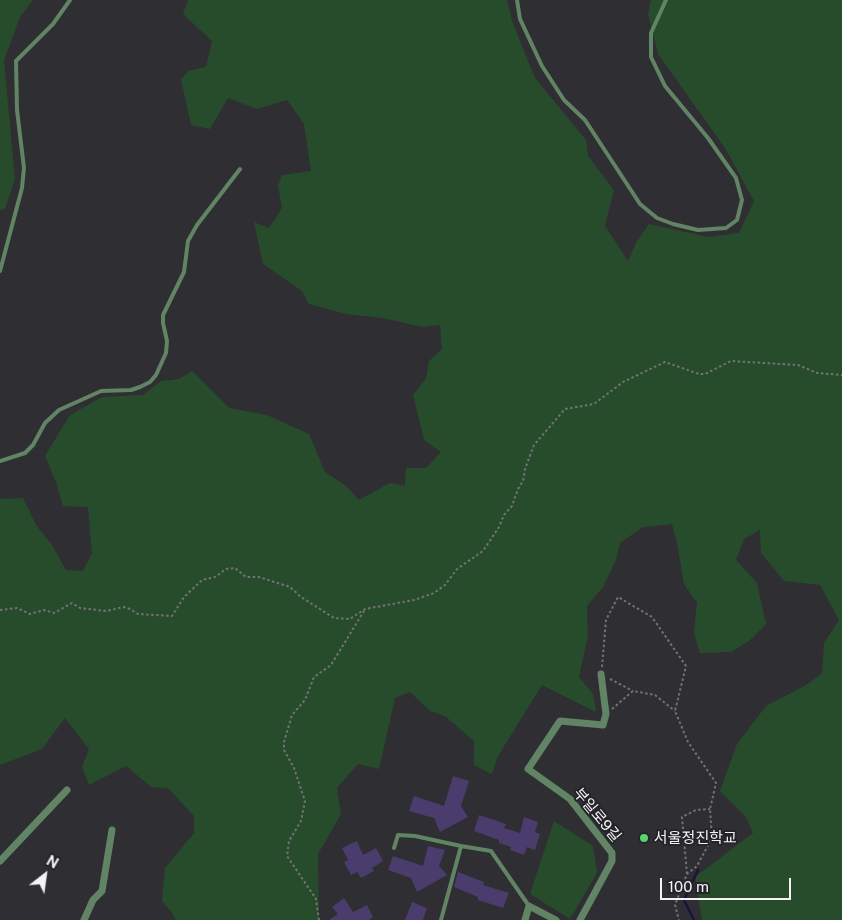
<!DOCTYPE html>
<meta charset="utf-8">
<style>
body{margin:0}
#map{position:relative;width:842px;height:920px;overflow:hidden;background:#2f2e33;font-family:"Public Sans",sans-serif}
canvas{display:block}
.north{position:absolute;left:20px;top:850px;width:50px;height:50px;-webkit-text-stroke:4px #252429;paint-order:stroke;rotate:30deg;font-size:14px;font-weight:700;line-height:20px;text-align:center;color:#f3f3f6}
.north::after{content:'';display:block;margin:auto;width:18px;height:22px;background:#f3f3f6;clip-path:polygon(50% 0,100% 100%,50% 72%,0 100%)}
.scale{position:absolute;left:660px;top:878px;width:131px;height:22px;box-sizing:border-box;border:2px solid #f3f3f6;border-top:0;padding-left:6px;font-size:15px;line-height:18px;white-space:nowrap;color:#f3f3f6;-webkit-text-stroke:4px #252429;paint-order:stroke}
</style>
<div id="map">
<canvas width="842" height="920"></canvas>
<div class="north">N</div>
<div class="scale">100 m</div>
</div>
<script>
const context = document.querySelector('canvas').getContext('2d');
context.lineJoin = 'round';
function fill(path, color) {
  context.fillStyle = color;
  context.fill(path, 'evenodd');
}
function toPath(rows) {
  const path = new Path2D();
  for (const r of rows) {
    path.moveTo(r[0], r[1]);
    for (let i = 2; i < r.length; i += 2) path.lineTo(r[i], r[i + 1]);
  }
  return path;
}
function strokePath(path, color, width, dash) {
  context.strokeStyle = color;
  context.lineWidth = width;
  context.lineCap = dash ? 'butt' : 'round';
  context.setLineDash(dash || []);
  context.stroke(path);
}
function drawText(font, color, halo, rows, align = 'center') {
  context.font = font + ' "Public Sans","Noto Sans KR",sans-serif';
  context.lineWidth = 4;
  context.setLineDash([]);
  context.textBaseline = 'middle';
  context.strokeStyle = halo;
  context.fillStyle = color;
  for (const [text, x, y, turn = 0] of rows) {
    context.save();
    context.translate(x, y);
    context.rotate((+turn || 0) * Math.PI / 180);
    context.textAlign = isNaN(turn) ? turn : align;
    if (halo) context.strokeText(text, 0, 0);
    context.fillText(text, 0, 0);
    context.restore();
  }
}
fill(toPath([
 [0,0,33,0,20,17,4,60,15,179,5,209,0,210],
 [188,0,507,0,512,21,535,78,586,140,588,156,614,190,605,226,628,261,637,241,649,224,709,237,739,233,754,201,725,148,658,54,648,14,651,0,842,0,842,920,702,920,695,877,753,833,746,817,720,791,737,744,766,706,808,684,822,673,824,643,839,620,820,585,784,581,761,553,760,530,744,539,736,560,757,583,766,624,749,641,731,652,700,653,694,633,697,603,684,584,677,543,672,524,643,527,620,543,616,560,603,587,587,606,588,636,579,677,593,694,596,712,542,685,498,756,492,774,474,765,474,741,445,716,430,711,410,692,395,698,379,769,358,764,337,788,341,814,318,854,319,920,176,920,172,913,162,901,165,868,194,833,194,816,168,788,151,787,126,766,89,785,82,767,89,749,65,718,42,749,0,765,0,499,23,498,36,525,52,545,66,570,83,571,92,553,88,507,63,506,56,482,45,456,70,415,102,397,143,395,161,381,179,379,192,371,229,408,267,415,309,434,325,472,345,485,359,500,390,483,405,486,406,468,426,468,441,452,424,440,413,395,426,378,429,361,442,349,440,325,422,327,383,318,346,314,309,304,302,291,263,264,254,222,269,228,282,208,278,185,282,175,311,171,304,124,287,100,257,109,228,98,210,129,191,125,181,79,188,71,206,67,212,41,183,14],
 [554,821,593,846,597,873,570,919,530,894]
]), '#274c2c');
strokePath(toPath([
 [694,920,684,900,698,870]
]), '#1f103c', 2.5);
fill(toPath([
 [453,776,469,781,461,806,468,817,440,832,434,818,409,811,414,796,444,806],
 [479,815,506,824,504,828,520,833,524,817,538,822,535,832,540,834,535,850,527,847,524,855,510,850,511,847,499,843,499,840,474,831],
 [357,841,363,855,376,848,383,861,372,868,374,871,361,878,357,872,351,875,344,862,348,860,342,848],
 [428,846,445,850,439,866,447,875,417,892,411,878,388,870,393,856,423,866],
 [458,872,484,882,483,885,509,893,503,908,478,900,478,897,454,887],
 [344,898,353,912,367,905,373,917,369,920,329,920,338,914,332,907],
 [412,902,427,908,423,920,405,920]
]), '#4a3d6d');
strokePath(toPath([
 [0,610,17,608,30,614,44,610,54,613,72,603,80,608,106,611,124,607,130,609,138,614,172,616,184,597,202,580,215,577,226,569,235,568,246,577,259,577,290,587,301,597,334,618,350,619,365,609,414,600,434,593,445,585,457,569,483,551,499,527,504,515,512,506,518,489,523,481,525,469,534,445,565,409,594,404,623,382,665,362,699,374,705,374,731,361,798,365,817,373,842,375],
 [602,667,606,620,618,597,652,617,686,666,675,711,688,742,716,783,710,809,712,838,697,866,687,874,675,905,679,920],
 [610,679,633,691],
 [612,709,633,691,655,695,675,711],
 [687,874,682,817,696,810,710,809],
 [319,920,316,899,287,856,289,841,301,821,305,801,294,768,284,750,284,742,292,715,305,700,314,677,331,665,364,611]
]), '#737277', 2, [2.5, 2.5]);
strokePath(toPath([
 [517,0,520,19,542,66,564,100,585,120,640,204,657,218,673,224,698,230,726,228,737,220,742,200,736,178,708,138,665,86,651,57,651,33,666,0],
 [0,271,22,188,24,168,17,110,16,61,53,24,70,0],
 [0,461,25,453,33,445,45,423,59,410,101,391,131,390,140,387,150,382,156,375,166,353,167,341,163,323,163,315,184,272,188,241,197,225,240,169],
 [394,848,398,835,415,836,461,846],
 [441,920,461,846,491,851,529,906]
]), '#608464', 4);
strokePath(toPath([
 [0,861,67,790],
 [84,920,93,900,102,891,112,830],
 [525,920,529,906,556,920],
 [580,920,612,861,612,853,570,799,528,769,560,721,603,725,606,714,601,674]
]), '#608464', 7);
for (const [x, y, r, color] of [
 [644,838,5,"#58d570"]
]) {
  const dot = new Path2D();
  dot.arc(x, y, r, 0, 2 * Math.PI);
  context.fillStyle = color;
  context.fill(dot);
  strokePath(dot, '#252429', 2);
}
drawText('15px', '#f3f3f6', '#252429', [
 ["부일로9길",597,815,50]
]);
drawText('15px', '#f3f3f6', '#252429', [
 ["서울정진학교",654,838]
], 'left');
</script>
